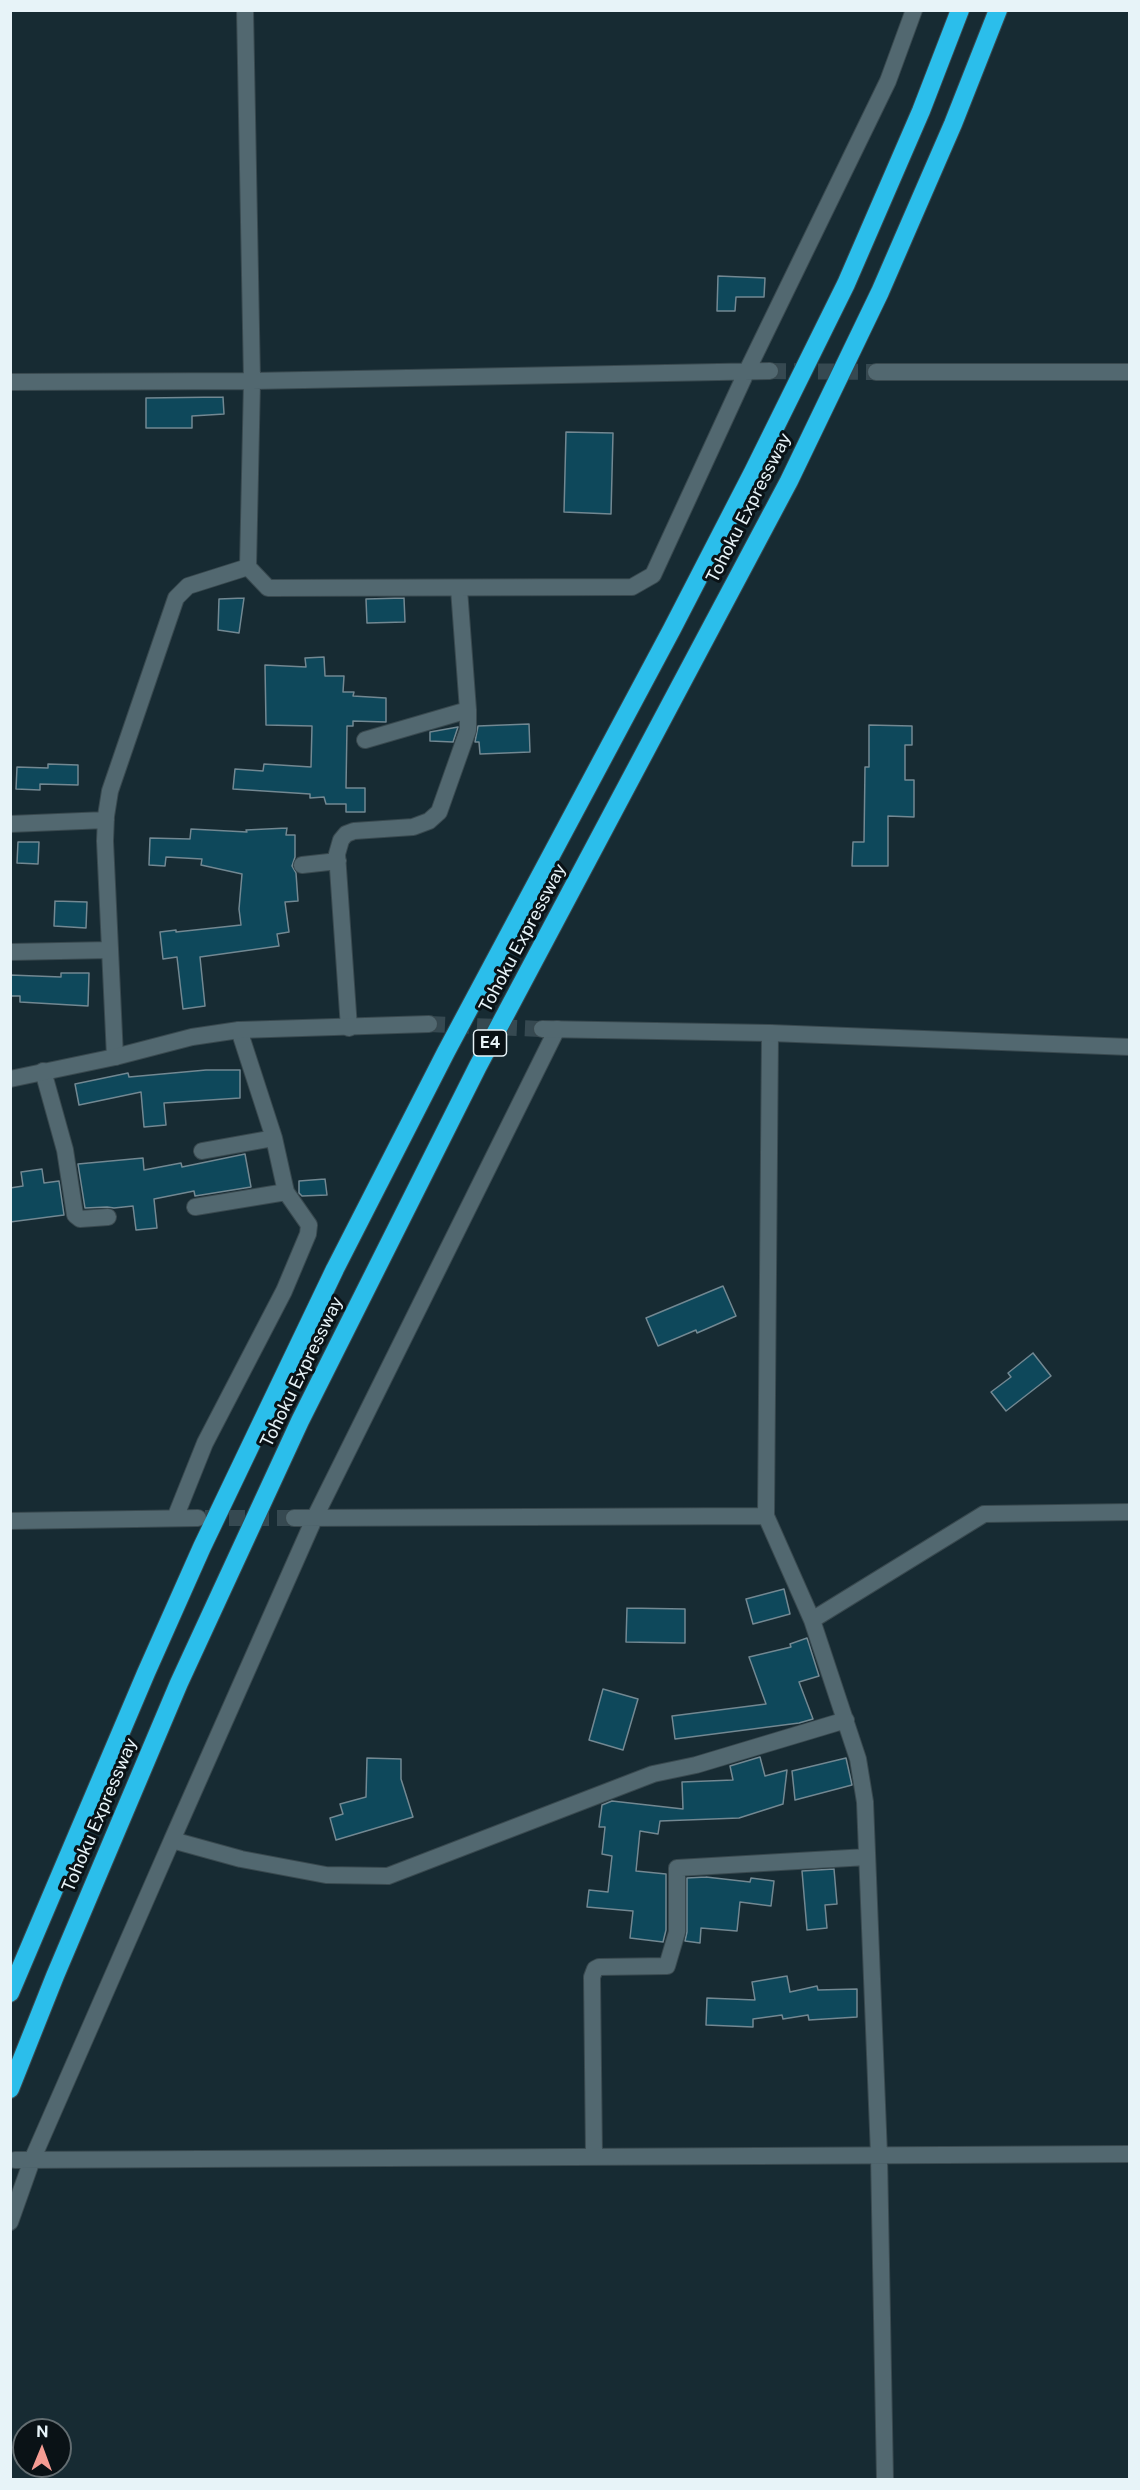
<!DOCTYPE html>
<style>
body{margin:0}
#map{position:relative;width:1140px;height:2490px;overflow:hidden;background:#172b33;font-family:"Public Sans",sans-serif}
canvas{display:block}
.frame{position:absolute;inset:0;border:12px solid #e7f3f8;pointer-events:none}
.north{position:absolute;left:12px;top:2418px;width:60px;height:60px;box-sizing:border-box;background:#0a1216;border:2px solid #626c70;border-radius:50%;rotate:1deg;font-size:16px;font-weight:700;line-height:24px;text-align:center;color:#e7f3f8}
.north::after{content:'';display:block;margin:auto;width:21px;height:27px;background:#f59c93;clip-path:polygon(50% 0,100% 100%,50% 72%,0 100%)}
</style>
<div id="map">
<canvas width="1140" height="2490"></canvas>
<div class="frame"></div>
<div class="north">N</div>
</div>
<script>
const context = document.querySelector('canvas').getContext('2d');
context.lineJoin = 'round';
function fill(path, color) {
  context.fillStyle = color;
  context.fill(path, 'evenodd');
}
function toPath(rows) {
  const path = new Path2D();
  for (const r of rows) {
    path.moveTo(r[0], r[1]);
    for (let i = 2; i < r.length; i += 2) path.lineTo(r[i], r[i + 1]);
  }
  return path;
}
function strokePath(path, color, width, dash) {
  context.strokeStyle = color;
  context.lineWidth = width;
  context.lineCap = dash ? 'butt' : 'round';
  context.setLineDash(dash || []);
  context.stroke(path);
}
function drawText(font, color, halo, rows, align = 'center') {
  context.font = font + ' "Public Sans",sans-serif';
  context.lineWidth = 6;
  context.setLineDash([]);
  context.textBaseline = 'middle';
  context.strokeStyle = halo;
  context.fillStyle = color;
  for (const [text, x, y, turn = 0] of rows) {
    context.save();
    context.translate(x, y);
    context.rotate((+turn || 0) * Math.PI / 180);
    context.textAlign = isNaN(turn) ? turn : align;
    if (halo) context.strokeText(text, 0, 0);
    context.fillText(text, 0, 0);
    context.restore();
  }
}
const building = toPath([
 [718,276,765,278,764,297,736,297,735,311,717,311,718,276],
 [223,397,224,414,192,416,192,428,146,428,146,398,223,397],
 [566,432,613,433,611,514,564,512,566,432],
 [244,598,239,633,218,630,219,599,244,598],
 [404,598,405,622,367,623,366,599,404,598],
 [324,657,325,676,344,676,343,692,354,692,353,696,386,698,386,722,353,721,353,726,347,726,346,788,365,788,365,812,346,812,346,804,326,804,324,797,310,798,310,794,233,789,235,769,263,771,264,764,311,767,312,726,266,725,265,665,306,667,305,658,324,657],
 [529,724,530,752,480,754,479,742,475,742,478,726,529,724],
 [869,725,912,726,912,745,905,745,905,780,914,780,914,817,888,816,888,866,852,866,853,842,864,842,865,767,869,767,869,725],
 [458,727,453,742,430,741,430,732,458,727],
 [48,764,78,765,78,785,40,784,40,790,16,789,17,767,48,768,48,764],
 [287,828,286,835,295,835,295,857,292,866,296,873,298,901,285,902,289,932,277,934,279,946,200,957,205,1006,183,1009,177,957,163,959,160,932,176,930,176,932,241,925,239,909,242,874,201,865,202,859,166,857,165,866,149,865,150,838,190,839,191,829,247,832,246,830,287,828],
 [18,842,39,842,38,864,17,863,18,842],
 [55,901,87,902,86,928,54,926,55,901],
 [61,973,89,973,88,1006,20,1002,20,996,10,996,10,975,61,977,61,973],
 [206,1070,240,1070,240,1098,164,1103,166,1125,144,1127,141,1092,79,1105,75,1084,128,1073,129,1077,206,1070],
 [245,1154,251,1187,195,1196,194,1191,154,1199,157,1228,136,1230,133,1206,114,1208,107,1207,85,1208,78,1164,143,1158,144,1170,181,1163,182,1167,245,1154],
 [42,1169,44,1183,59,1181,64,1215,10,1222,10,1188,23,1186,21,1172,42,1169],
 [325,1179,327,1195,302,1196,299,1193,299,1181,325,1179],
 [723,1286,736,1316,697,1333,696,1330,658,1346,646,1318,723,1286],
 [1033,1353,1051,1376,1006,1411,991,1392,1011,1377,1008,1373,1033,1353],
 [784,1589,790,1614,753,1624,746,1599,784,1589],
 [627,1608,685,1609,685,1643,626,1642,627,1608],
 [807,1638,819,1676,799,1682,813,1719,799,1723,675,1739,672,1716,766,1704,749,1657,791,1647,790,1644,807,1638],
 [603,1689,638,1699,623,1750,589,1740,603,1689],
 [760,1757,765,1776,787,1770,783,1804,739,1818,660,1821,658,1834,640,1831,636,1871,666,1874,666,1930,663,1942,630,1938,633,1911,587,1907,589,1890,608,1892,612,1856,602,1854,605,1827,599,1827,602,1805,612,1801,683,1809,682,1782,733,1780,730,1766,760,1757],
 [367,1758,401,1759,401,1779,413,1817,336,1840,330,1818,343,1814,340,1804,366,1797,367,1758],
 [846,1758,852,1785,795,1800,792,1771,846,1758],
 [834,1869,837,1904,825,1905,827,1928,807,1930,802,1871,834,1869],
 [706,1877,750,1882,751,1878,774,1881,771,1906,740,1902,737,1931,701,1928,700,1943,685,1941,687,1932,687,1878,706,1877],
 [787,1976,790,1992,817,1986,818,1990,857,1989,857,2017,809,2020,808,2015,783,2019,782,2015,753,2019,753,2027,706,2025,707,1998,755,2000,752,1982,787,1976]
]);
fill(building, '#0e485b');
strokePath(building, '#728892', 1.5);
strokePath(toPath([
 [770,371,876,372],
 [205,1518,294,1518]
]), '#364951', 16, [16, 8]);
strokePath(toPath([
 [429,1024,542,1029]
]), '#364951', 16, [16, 8]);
const minor = toPath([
 [876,372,1130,372],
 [10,382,252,381,770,371],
 [248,567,268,588,632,587,653,575,746,373,888,81,914,10],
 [365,740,468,710],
 [10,824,106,820],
 [302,865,338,861],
 [10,952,110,950],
 [349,1028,337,854,341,840,346,834,354,831,413,827,429,821,439,812,468,730,468,710,459,589],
 [770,1033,766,1516,812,1620,858,1759,865,1802,879,2155,885,2480],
 [115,1057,105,841,106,816,110,791,176,598,188,586,248,567,252,381,245,10],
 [43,1071,65,1150,75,1215,80,1219,108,1217],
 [202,1151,274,1138],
 [195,1207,286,1192],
 [175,1518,205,1443,284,1291,308,1234,309,1225,286,1192,274,1138,239,1030],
 [294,1518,766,1516],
 [10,1521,198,1518],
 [812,1620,984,1514,1130,1512],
 [172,1840,315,1517,557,1029],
 [594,2157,592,1977,595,1969,599,1967,667,1966,677,1932,677,1868,867,1857],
 [15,2160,1130,2154],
 [10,2222,32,2160,172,1840,241,1859,326,1875,388,1876,653,1774,696,1765,846,1720]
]);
const tertiary = toPath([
 [542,1029,770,1033,1130,1047],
 [10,1079,115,1057,192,1037,239,1030,429,1024]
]);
const motorway = toPath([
 [10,1993,146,1673,202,1547,335,1269,446,1052,672,629,753,472,846,284,921,111,960,10],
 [10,2089,55,1976,179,1683,300,1421,478,1066,789,481,880,292,953,124,998,10]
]);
strokePath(minor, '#39494f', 18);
strokePath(tertiary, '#39494f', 18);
strokePath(motorway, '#39494f', 20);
strokePath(minor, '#526870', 16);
strokePath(tertiary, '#526870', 16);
strokePath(motorway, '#2bbeeb', 18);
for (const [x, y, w] of [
 [490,1043,33]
]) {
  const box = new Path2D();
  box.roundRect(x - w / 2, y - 13, w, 26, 4.5);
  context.fillStyle = '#0a1216';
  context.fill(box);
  strokePath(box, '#e7f3f8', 1.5);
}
drawText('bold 16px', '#e7f3f8', null, [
 ["E4",490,1043]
]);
drawText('18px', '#e7f3f8', '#0a1216', [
 ["Tohoku Expressway",749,508,-63],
 ["Tohoku Expressway",523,938,-62],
 ["Tohoku Expressway",302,1372,-64],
 ["Tohoku Expressway",100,1815,-67]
]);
</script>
